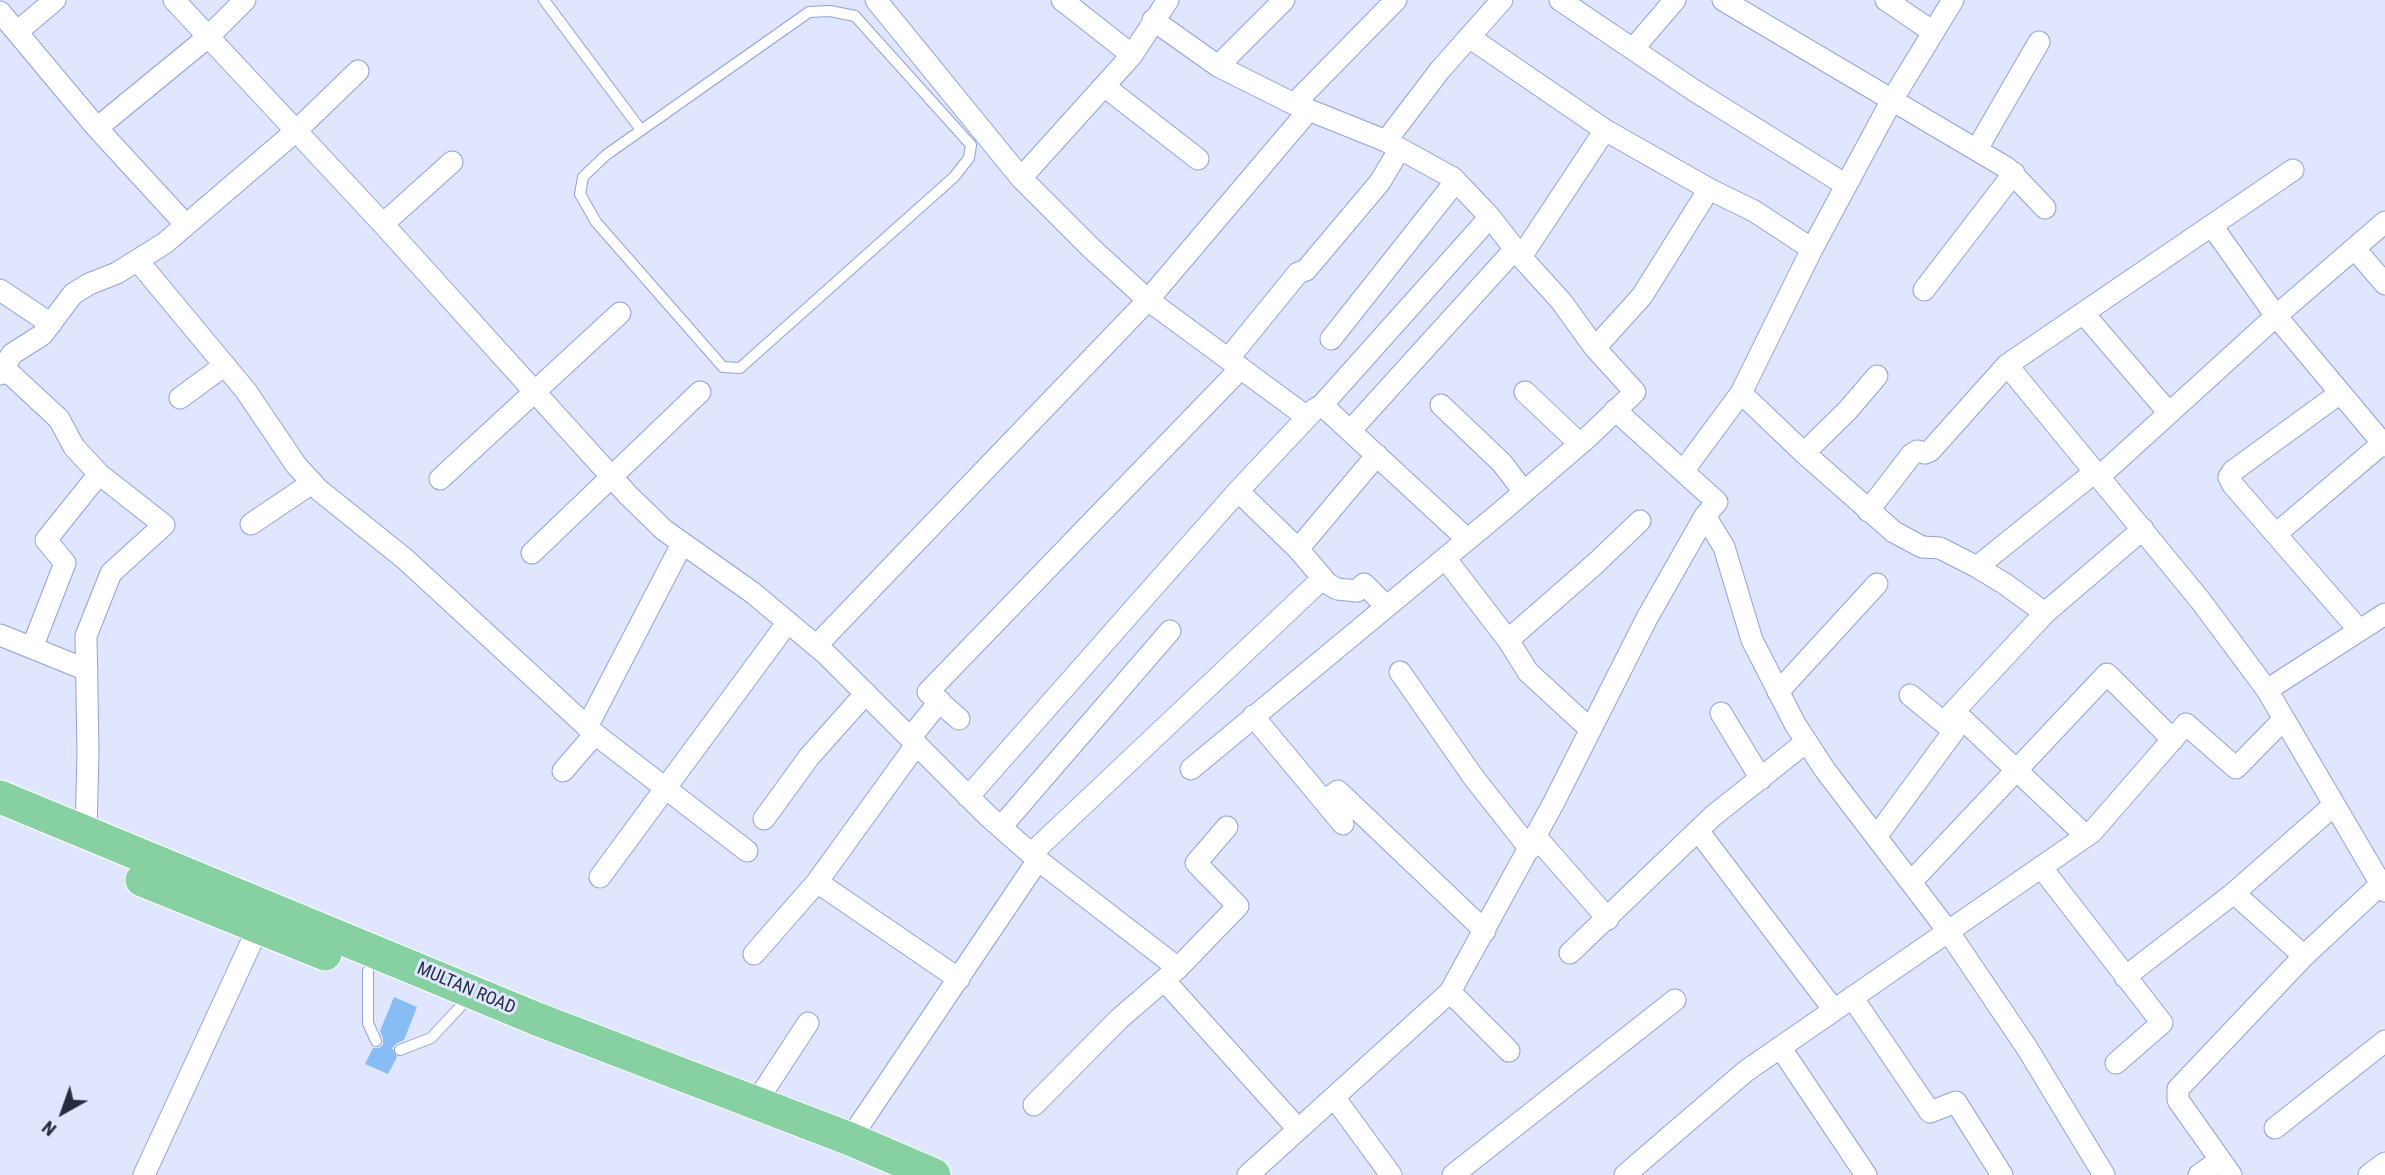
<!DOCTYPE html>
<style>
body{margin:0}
#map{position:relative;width:2385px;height:1175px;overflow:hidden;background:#dfe6fe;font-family:"Roboto Condensed",sans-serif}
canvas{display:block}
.north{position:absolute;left:28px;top:1077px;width:70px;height:70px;-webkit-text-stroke:5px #dfe6fe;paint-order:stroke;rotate:220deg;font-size:19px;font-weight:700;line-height:28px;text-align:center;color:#262c42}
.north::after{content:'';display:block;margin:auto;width:24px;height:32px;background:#262c42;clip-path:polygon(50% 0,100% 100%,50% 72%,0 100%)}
</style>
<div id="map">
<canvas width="2385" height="1175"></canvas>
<div class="north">N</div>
</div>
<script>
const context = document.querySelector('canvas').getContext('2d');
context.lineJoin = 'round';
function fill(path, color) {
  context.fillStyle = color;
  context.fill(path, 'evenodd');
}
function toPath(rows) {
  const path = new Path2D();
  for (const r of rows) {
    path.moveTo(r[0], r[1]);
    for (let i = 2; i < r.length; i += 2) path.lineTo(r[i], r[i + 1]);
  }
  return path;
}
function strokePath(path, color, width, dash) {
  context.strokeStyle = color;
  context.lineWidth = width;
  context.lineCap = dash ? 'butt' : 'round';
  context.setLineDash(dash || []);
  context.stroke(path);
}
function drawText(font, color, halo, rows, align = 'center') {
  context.font = font + ' "Roboto Condensed",sans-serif';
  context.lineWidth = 6;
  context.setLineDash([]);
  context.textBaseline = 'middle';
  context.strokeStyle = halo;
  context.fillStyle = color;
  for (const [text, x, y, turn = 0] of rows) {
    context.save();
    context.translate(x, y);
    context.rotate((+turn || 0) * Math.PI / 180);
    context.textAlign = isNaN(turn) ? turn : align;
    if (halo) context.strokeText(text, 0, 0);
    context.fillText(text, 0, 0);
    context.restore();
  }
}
fill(toPath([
 [394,997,417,1007,404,1040,397,1043,392,1048,397,1057,388,1074,365,1064,373,1048,379,1048,383,1045,383,1038,380,1031]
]), '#88bcf4');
const service = toPath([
 [544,0,641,130],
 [830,11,855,16,971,145,969,158,954,177,740,368,723,367,596,222,580,194,583,177,606,155,809,12,830,11],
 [368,971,368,1023,376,1041],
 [400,1050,431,1038,461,1006]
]);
const minor = toPath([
 [174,0,383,224,628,495,664,530,753,593,827,655,988,816,1038,860,1178,968],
 [876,0,1021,178,1092,249,1148,300,1307,417],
 [1062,0,1132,55],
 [1560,0,1695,91,1846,185],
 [1723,0,2007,168,2045,208],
 [1886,0,1933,32],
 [0,12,97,128,186,225],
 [1153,20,1218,66,1294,104,1386,141,1453,178,1490,217,1521,257,1561,301,1595,348,1635,392,1588,437,1502,511,1191,769],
 [17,32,55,0],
 [1469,37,1605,130,1709,189,1754,211,1812,249],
 [1633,49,1675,0],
 [1218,66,1284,0],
 [1104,86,1198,159],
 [1294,104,1396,0],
 [97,128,208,37,245,0],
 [1386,141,1440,70,1502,0],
 [1977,149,2039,42],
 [1021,178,1132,55,1168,0],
 [383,224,452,162],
 [2212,226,2276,316,2385,446],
 [2355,249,2385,284],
 [1521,257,1605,130],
 [138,261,246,391,296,465,319,490,405,559,595,734,747,851],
 [0,290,51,324],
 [1924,290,2014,173],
 [2084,314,2169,413],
 [1331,339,1456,181],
 [1595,348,1642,296,1709,189],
 [1228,359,1298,273,1306,270,1380,182,1399,150],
 [2007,365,2200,600,2267,690,2385,891],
 [4,368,59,419,74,447,99,474,164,525,111,573,86,636,88,752,86,833],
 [0,374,12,354,42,335,73,294,89,284,117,273,165,243,296,131,358,71],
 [1525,392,1580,444],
 [1741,393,1804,453,1894,532,1922,547,1940,548,1977,567,2005,584,2045,613],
 [2340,393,2233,471,2229,477,2233,485,2359,630],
 [180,398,225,365],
 [1322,405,1467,539],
 [1441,405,1502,463,1524,492],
 [1351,430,1516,248],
 [1804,453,1847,411,1877,376],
 [1684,470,1741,393,1812,249,1892,100,1953,0],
 [2100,476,2276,316,2385,222],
 [440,479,620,313],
 [1238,491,1298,549,1327,583,1337,589,1357,591,1364,584,1386,606],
 [1868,511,1912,454,1917,451,1925,453,1930,451,2007,365,2293,170],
 [1705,516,1724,547,1752,640,1795,724,1825,770,1948,931,2027,1048,2104,1175],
 [251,524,312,483],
 [2276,534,2383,443],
 [1298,549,1377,455],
 [532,553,700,392],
 [1445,558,1508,640,1528,672,1590,729],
 [1977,567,2096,471],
 [0,635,87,670],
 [1508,640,1595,564,1640,521],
 [816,646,1148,300,1309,110],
 [32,648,65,563,46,540,99,474],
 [1400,672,1474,778,1530,849],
 [2267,690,2385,614],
 [1778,692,1877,584],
 [1954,711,2086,836],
 [1721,713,1761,779],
 [1253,716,1343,824],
 [959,719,928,692,1241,368],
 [1944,722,2045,613,2143,529],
 [587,727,682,544],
 [910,738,940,701],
 [563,771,595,734],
 [968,797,1238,491,1315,409,1322,405,1490,217],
 [1324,801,1338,791,1485,931],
 [764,819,809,757,866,693],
 [1001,827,1170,631],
 [1699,832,1834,1010],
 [1536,837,1608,919],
 [1876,837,1954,731,1910,695],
 [1031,854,1323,578],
 [2041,867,2162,1023,2116,1063],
 [600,877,788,622],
 [817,882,959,979],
 [1911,882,2107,674,2173,740],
 [2234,893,2304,956],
 [1570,953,1713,816,1806,742],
 [754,954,817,882,916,745],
 [2125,977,2234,893,2334,805],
 [1164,980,1298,1129],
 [1450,992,1509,1051],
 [1852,997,1930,1112,1956,1102,2002,1175],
 [1780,1047,1866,1175],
 [1334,1097,1391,1175],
 [755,1104,808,1023],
 [1034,1105,1119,1019,1178,968,1238,906,1196,863,1227,827],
 [2275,1128,2385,1041],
 [850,1139,1038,860],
 [144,1175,258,928],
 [1248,1175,1450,992,1553,804,1647,618,1705,516,1717,502,1615,410],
 [1453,1175,1675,1000],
 [1625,1175,1746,1071,2092,832,2186,724,2236,768,2284,719],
 [2199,1175,2220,1160],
 [2231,1175,2178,1100,2178,1089,2304,956,2381,884],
 [2369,1175,2385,1163]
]);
const primary = toPath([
 [0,797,537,1019,850,1139,934,1175],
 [142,880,325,954]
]);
strokePath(service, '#91a2d8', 12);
strokePath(minor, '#91a2d8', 23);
strokePath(primary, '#fff', 35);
strokePath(service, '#fff', 10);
strokePath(minor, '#fff', 21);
strokePath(primary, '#87d0a1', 33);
drawText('18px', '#262c42', '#dfe6fe', [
 ["MULTAN ROAD",466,989,23]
]);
</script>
